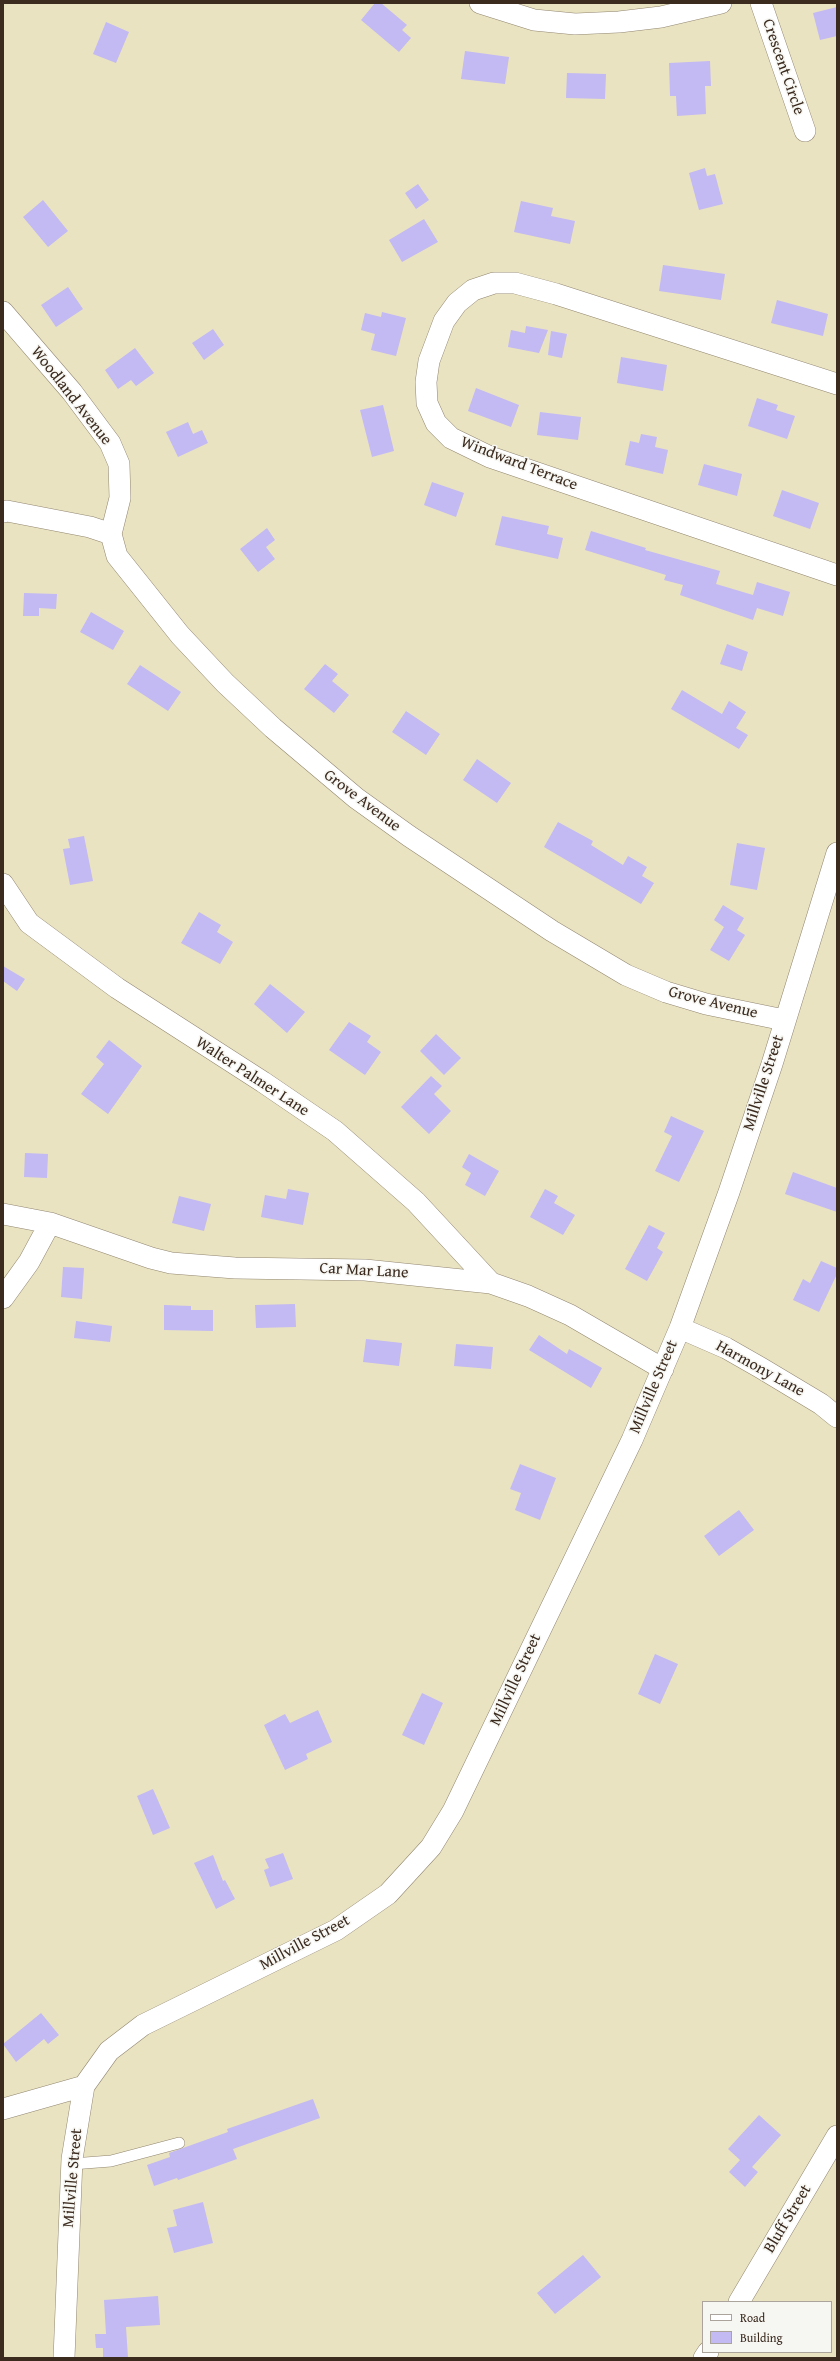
<!DOCTYPE html>
<style>
body{margin:0}
#map{position:relative;width:840px;height:2361px;overflow:hidden;background:#e9e3c2;font-family:"Gentium Book Plus",serif}
canvas{display:block}
.frame{position:absolute;inset:0;border:4px solid #3b2a1e;pointer-events:none}
.legend{position:absolute;left:702px;top:2301px;width:130px;height:52px;box-sizing:border-box;background:#f6f6f2;border:1px solid #aba49d;margin:0;padding:5px 7px;list-style:none;font-size:12px;color:#3b2a1e}
.legend li{display:flex;align-items:center;gap:8px;height:20px}
.legend b{width:20px;border:1px solid #aba49d}
</style>
<div id="map">
<canvas width="840" height="2361"></canvas>
<div class="frame"></div>
<ul class="legend">
<li><b style="height:5px;background:#fff"></b>Road</li>
<li><b style="height:11px;background:#c3b9f3"></b>Building</li>
</ul>
</div>
<script>
const context = document.querySelector('canvas').getContext('2d');
context.lineJoin = 'round';
function fill(path, color) {
  context.fillStyle = color;
  context.fill(path, 'evenodd');
}
function toPath(rows) {
  const path = new Path2D();
  for (const r of rows) {
    path.moveTo(r[0], r[1]);
    for (let i = 2; i < r.length; i += 2) path.lineTo(r[i], r[i + 1]);
  }
  return path;
}
function strokePath(path, color, width, dash) {
  context.strokeStyle = color;
  context.lineWidth = width;
  context.lineCap = dash ? 'butt' : 'round';
  context.setLineDash(dash || []);
  context.stroke(path);
}
function drawText(font, color, halo, rows, align = 'center') {
  context.font = font + ' "Gentium Book Plus",serif';
  context.lineWidth = 3;
  context.setLineDash([]);
  context.textBaseline = 'middle';
  context.strokeStyle = halo;
  context.fillStyle = color;
  for (const [text, x, y, turn = 0] of rows) {
    context.save();
    context.translate(x, y);
    context.rotate((+turn || 0) * Math.PI / 180);
    context.textAlign = isNaN(turn) ? turn : align;
    if (halo) context.strokeText(text, 0, 0);
    context.fillText(text, 0, 0);
    context.restore();
  }
}
fill(toPath([
 [375,3,381,3,407,25,402,30,411,38,399,52,361,20],
 [837,7,837,36,820,40,813,13],
 [106,22,129,32,116,63,93,54],
 [465,51,509,57,505,84,461,79],
 [710,61,711,86,705,86,706,114,677,116,676,96,670,96,669,63],
 [567,73,606,74,605,99,566,98],
 [705,168,707,176,715,174,723,204,699,210,689,173],
 [418,184,429,200,416,209,405,193],
 [43,200,68,231,48,247,23,217],
 [521,201,553,208,551,216,575,221,570,244,514,232],
 [424,219,438,242,402,262,389,240],
 [663,265,725,274,721,300,659,291],
 [68,287,83,309,56,327,41,305],
 [777,300,828,314,823,336,771,323],
 [382,312,406,318,396,356,371,350,375,334,361,330,365,313,381,317],
 [526,326,548,330,539,353,508,347,511,330,525,333],
 [213,329,224,345,204,360,192,343],
 [551,331,567,334,562,358,548,355],
 [135,348,154,373,136,386,131,380,118,389,105,370],
 [621,357,667,365,663,391,617,383],
 [476,388,519,405,511,427,468,411],
 [757,398,778,405,776,410,795,416,787,439,748,426],
 [383,405,394,451,372,457,360,410],
 [540,412,581,417,578,440,537,435],
 [188,422,193,434,202,430,208,443,178,457,166,432],
 [641,434,657,437,655,447,668,450,663,474,625,465,630,441,639,443],
 [704,464,742,474,737,496,698,485],
 [432,482,464,493,456,517,424,505],
 [782,490,819,503,810,529,773,516],
 [502,516,549,526,547,534,563,538,558,559,495,545],
 [267,528,275,540,266,547,275,559,258,572,240,549],
 [591,531,646,548,645,550,720,571,716,584,753,595,757,582,790,592,783,616,757,608,753,620,680,595,683,585,664,580,666,575,585,550],
 [24,593,57,594,56,609,39,608,39,616,23,616],
 [91,612,124,631,113,650,80,632],
 [727,644,748,652,742,671,720,664],
 [325,664,338,674,332,681,349,695,334,713,304,689],
 [140,665,181,692,168,711,127,684],
 [682,690,722,714,729,701,746,712,736,728,748,735,739,749,671,709],
 [406,711,440,734,426,755,392,732],
 [477,759,511,783,497,803,463,780],
 [558,822,593,841,591,845,623,865,628,856,647,867,642,876,654,883,641,904,544,847],
 [84,836,93,881,70,885,63,849,70,848,68,839],
 [737,843,765,848,757,890,730,885],
 [723,905,744,918,737,930,745,935,729,961,710,950,724,927,714,920],
 [199,912,221,925,217,932,233,942,220,964,181,943],
 [3,966,25,979,17,991,3,981],
 [270,984,305,1012,287,1033,254,1004],
 [349,1022,371,1036,367,1042,381,1052,365,1075,329,1050],
 [436,1034,461,1058,444,1075,420,1051],
 [109,1040,142,1066,108,1114,81,1094,104,1064,96,1057],
 [431,1076,442,1086,434,1094,451,1111,429,1134,401,1107],
 [671,1116,704,1131,679,1182,655,1171,672,1136,664,1132],
 [25,1153,48,1154,47,1178,24,1177],
 [469,1154,499,1171,485,1196,465,1185,471,1173,462,1167],
 [793,1172,837,1188,837,1212,785,1194],
 [288,1189,309,1193,303,1225,261,1217,265,1195,286,1199],
 [545,1189,558,1196,554,1203,575,1215,563,1235,530,1217],
 [179,1196,211,1204,204,1231,172,1223],
 [649,1225,665,1233,657,1248,663,1252,647,1281,625,1269],
 [821,1261,837,1268,837,1274,819,1312,793,1300,803,1279,810,1283],
 [63,1267,84,1268,82,1299,61,1297],
 [295,1304,296,1327,256,1328,255,1305],
 [164,1305,191,1306,191,1310,213,1310,213,1331,164,1330],
 [76,1321,112,1326,110,1342,74,1338],
 [539,1335,567,1354,569,1349,602,1368,591,1388,529,1350],
 [366,1339,402,1343,399,1366,363,1362],
 [456,1344,493,1347,491,1369,454,1366],
 [520,1464,556,1478,540,1520,515,1510,521,1493,510,1489],
 [739,1510,754,1530,719,1556,704,1536],
 [655,1654,678,1664,660,1704,638,1694],
 [422,1693,443,1703,424,1745,402,1735],
 [318,1710,332,1742,306,1754,308,1759,285,1770,264,1725,285,1714,290,1723],
 [153,1789,170,1828,153,1835,137,1796],
 [283,1853,293,1879,270,1887,264,1870,269,1868,265,1859],
 [213,1855,223,1881,225,1880,235,1899,216,1909,194,1863],
 [41,2013,59,2035,48,2044,44,2039,16,2062,3,2044],
 [313,2099,320,2118,233,2149,237,2159,178,2180,177,2178,154,2186,147,2165,170,2157,169,2153,228,2132,227,2129],
 [759,2115,781,2135,752,2167,758,2172,745,2187,729,2172,740,2160,728,2149],
 [203,2202,213,2243,174,2253,167,2228,177,2226,173,2210],
 [583,2255,601,2277,555,2314,537,2293],
 [158,2296,160,2325,126,2327,128,2358,103,2358,103,2348,96,2348,95,2334,106,2334,104,2300]
]), '#c3b9f3');
const lane = toPath([
 [72,2164,111,2161,179,2143]
]);
const street = toPath([
 [480,3,534,20,575,24,619,22,661,17,721,3],
 [761,3,805,131],
 [3,312,72,392,110,443,119,464,120,498,111,534,117,556,180,635,225,683,273,728,356,798,409,836,552,931,626,975,666,992,706,1004,784,1020],
 [837,384,556,294,515,283,494,283,473,290,457,303,444,321,429,361,426,382,427,403,436,423,451,438,490,457,837,575],
 [3,512,7,511,90,527,111,534],
 [3,884,29,923,117,988,263,1082,335,1131,416,1202,491,1283],
 [3,1214,50,1223,151,1258,171,1263,235,1268,365,1270,491,1283,528,1296,570,1315,663,1369],
 [3,1298,29,1262,50,1223],
 [680,1328,726,1348,761,1368,821,1404,837,1417],
 [3,2109,84,2086],
 [739,2302,837,2136],
 [64,2358,72,2159,84,2086,109,2051,143,2025,336,1930,388,1894,431,1847,453,1811,632,1440,680,1328,729,1192,772,1064,837,853],
 [704,2358,708,2352]
]);
strokePath(lane, '#928670', 12);
strokePath(street, '#928670', 22);
strokePath(lane, '#fff', 11);
strokePath(street, '#fff', 21);
drawText('16px', '#3b2a1e', '#f6f6f2', [
 ["Crescent Circle",783,67,71],
 ["Woodland Avenue",71,396,52],
 ["Windward Terrace",519,464,21],
 ["Grove Avenue",362,801,37],
 ["Grove Avenue",713,1003,14],
 ["Walter Palmer Lane",252,1077,33],
 ["Millville Street",764,1083,-72],
 ["Car Mar Lane",364,1271,3],
 ["Harmony Lane",760,1369,29],
 ["Millville Street",654,1387,-67],
 ["Millville Street",516,1680,-65],
 ["Millville Street",305,1943,-28],
 ["Millville Street",73,2178,-85],
 ["Bluff Street",788,2219,-59]
]);
</script>
